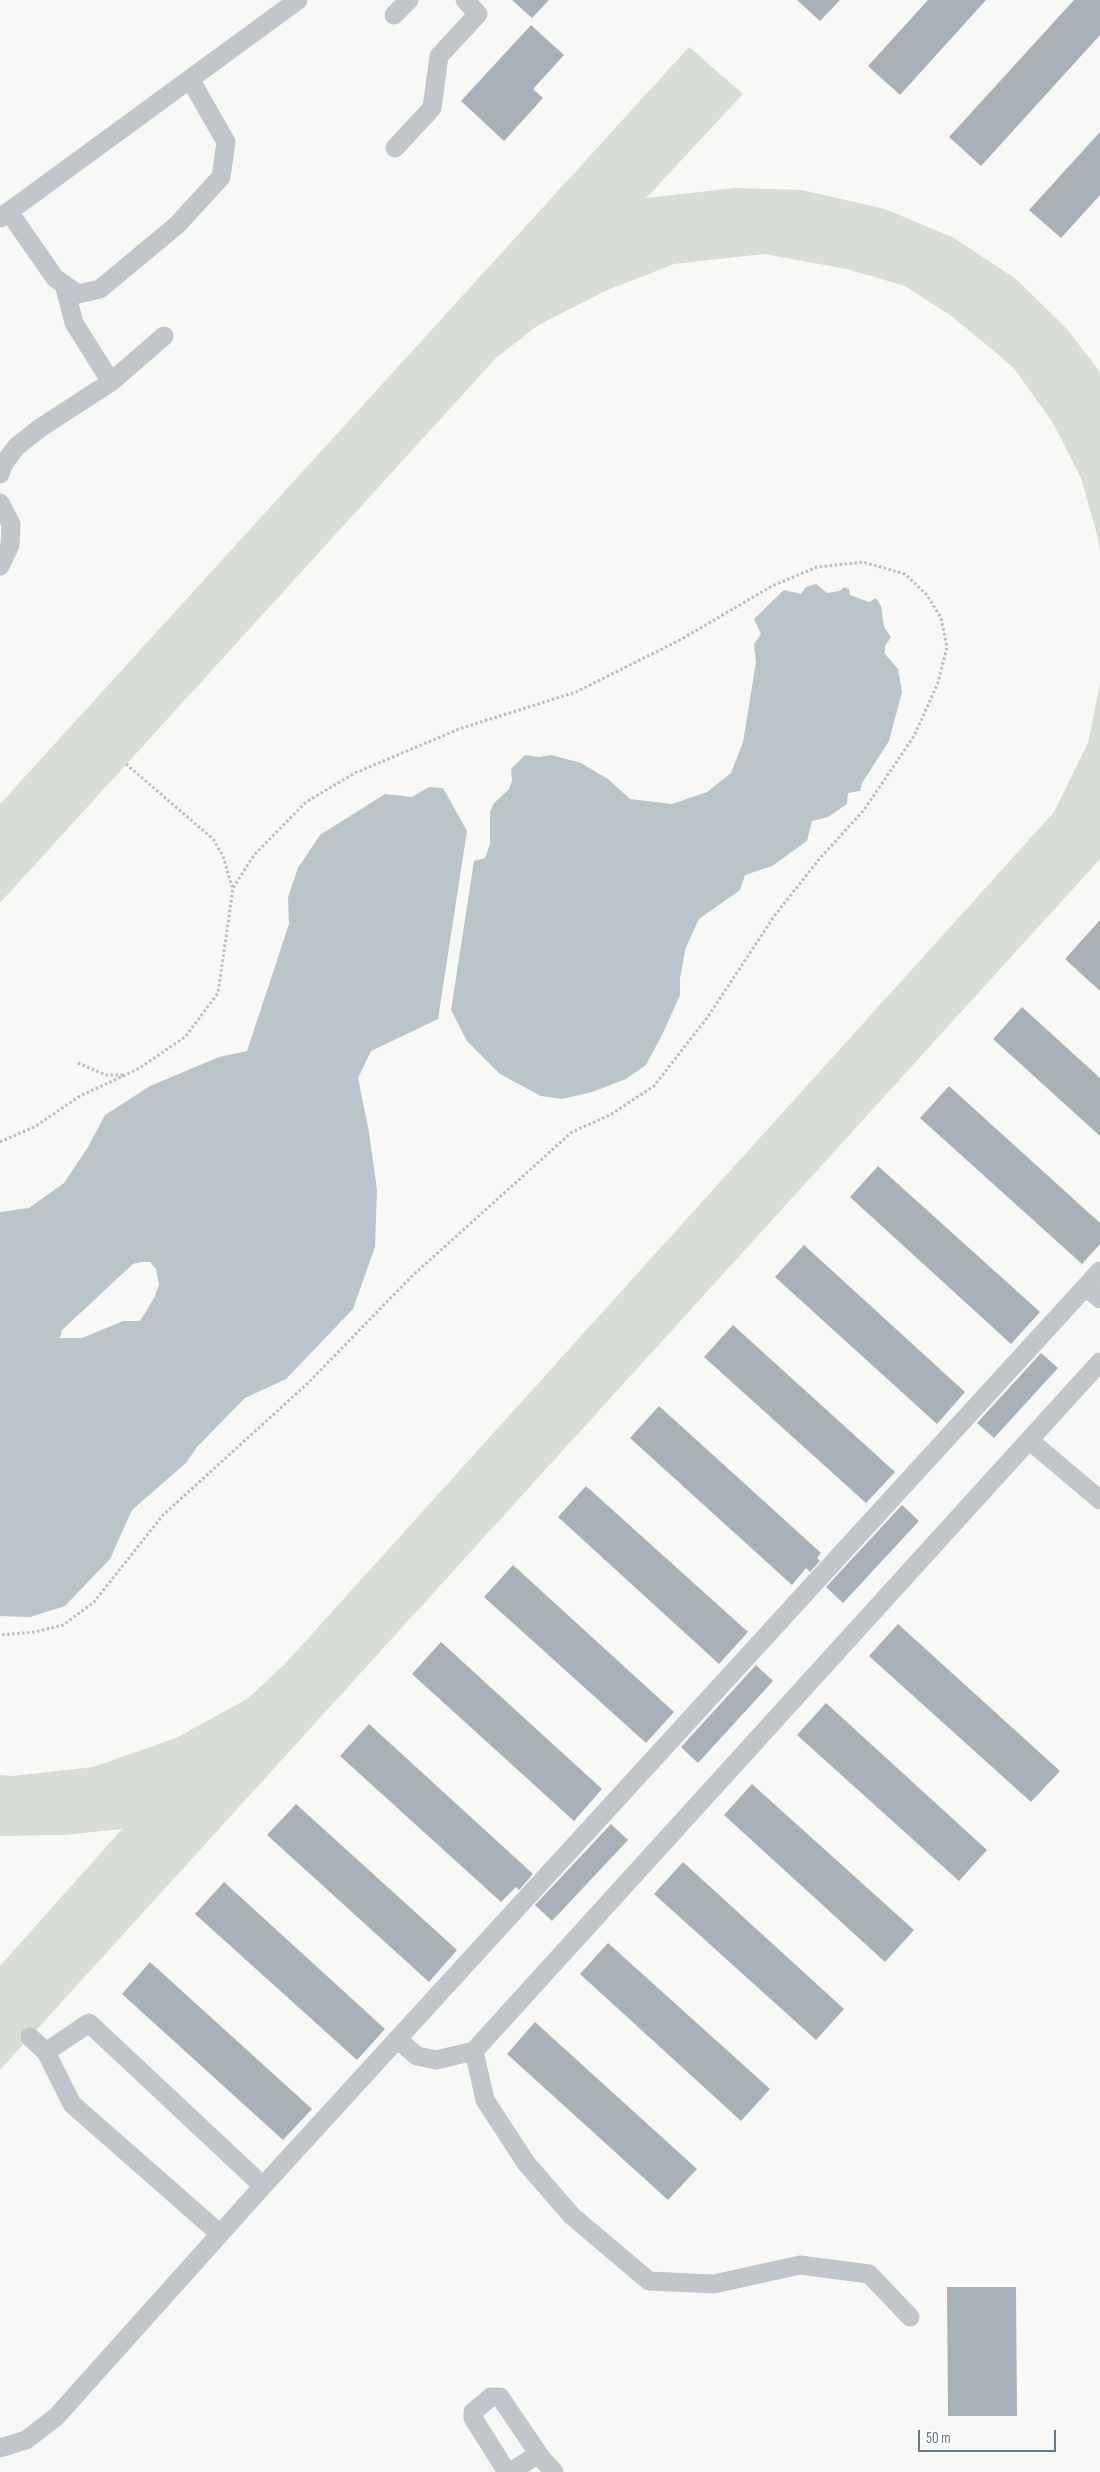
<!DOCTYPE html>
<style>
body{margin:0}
#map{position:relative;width:1100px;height:2472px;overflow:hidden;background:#f8f9f6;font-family:"Sofia Sans Condensed",sans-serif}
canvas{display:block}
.scale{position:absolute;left:918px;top:2430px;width:138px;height:22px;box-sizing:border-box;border:2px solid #677887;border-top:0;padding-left:6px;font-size:15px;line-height:18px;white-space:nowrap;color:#677887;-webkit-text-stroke:4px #fff;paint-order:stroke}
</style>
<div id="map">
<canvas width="1100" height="2472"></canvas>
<div class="scale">50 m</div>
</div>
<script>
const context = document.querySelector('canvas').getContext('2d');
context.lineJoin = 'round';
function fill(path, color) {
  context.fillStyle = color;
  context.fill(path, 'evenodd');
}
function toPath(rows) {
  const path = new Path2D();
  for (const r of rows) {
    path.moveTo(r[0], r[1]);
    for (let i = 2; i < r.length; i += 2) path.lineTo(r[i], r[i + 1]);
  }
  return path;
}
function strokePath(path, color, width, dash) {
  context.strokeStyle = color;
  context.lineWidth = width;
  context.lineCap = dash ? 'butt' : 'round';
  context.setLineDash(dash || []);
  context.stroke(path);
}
fill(toPath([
 [689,47,743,94,646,198,735,188,802,190,885,209,954,238,1016,279,1067,329,1100,372,1100,553,1098,538,1081,478,1053,423,1013,367,953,317,905,286,847,269,764,254,674,264,605,291,537,326,496,358,0,903,0,804],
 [1100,684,1100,859,0,2070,0,1966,122,1829,64,1835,0,1836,0,1775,12,1776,93,1767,176,1738,247,1699,284,1665,1054,812,1088,743]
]), '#d8ddd5');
fill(toPath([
 [816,584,827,593,840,591,844,587,849,589,850,595,869,602,876,598,881,606,884,627,891,637,885,646,885,654,898,669,902,692,889,741,862,783,860,791,848,793,847,804,828,817,812,821,807,841,772,866,745,875,740,890,699,919,686,947,680,978,680,995,662,1035,646,1065,626,1079,592,1092,562,1099,541,1096,500,1074,467,1041,451,1010,474,861,485,858,490,844,490,812,494,803,509,789,512,781,511,769,525,755,539,757,551,755,581,763,608,779,630,799,672,804,707,792,731,773,743,742,756,662,754,644,761,634,754,619,784,590,801,594,806,587],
 [429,787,443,788,467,831,438,1019,371,1051,358,1078,369,1132,377,1190,375,1247,353,1309,286,1379,245,1398,197,1447,186,1463,132,1510,110,1559,65,1606,30,1617,0,1616,0,1212,29,1208,64,1183,88,1147,105,1115,150,1086,219,1057,247,1051,289,924,288,897,298,868,320,835,385,794,412,797],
 [141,1262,150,1262,156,1269,159,1285,154,1298,140,1321,123,1321,82,1338,60,1338,62,1330,133,1264]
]), '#bac5ca');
fill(toPath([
 [512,0,549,0,532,18],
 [797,0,840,0,820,21],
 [928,0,986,0,900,95,868,66],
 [1074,0,1100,0,1100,35,981,166,949,137],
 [531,25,564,55,533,89,543,98,504,141,461,101],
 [1100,132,1100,195,1061,238,1029,210],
 [1100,920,1100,991,1065,959],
 [1022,1007,1100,1078,1100,1136,993,1039],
 [949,1086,1100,1223,1100,1244,1082,1264,920,1118],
 [878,1166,1040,1312,1011,1344,850,1197],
 [804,1245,965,1392,937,1424,775,1277],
 [733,1325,895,1472,866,1503,704,1357],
 [1041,1353,1058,1368,994,1438,977,1423],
 [659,1406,821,1553,817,1558,820,1561,810,1572,806,1568,792,1585,630,1438],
 [586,1486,748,1632,719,1664,558,1517],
 [902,1505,919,1521,843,1603,826,1587],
 [513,1565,674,1712,646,1743,484,1597],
 [898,1624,1060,1771,1031,1802,869,1656],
 [441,1642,602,1789,574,1821,412,1674],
 [756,1665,773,1681,698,1763,681,1747],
 [826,1703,987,1850,959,1881,797,1735],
 [369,1724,533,1874,519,1890,516,1887,501,1902,340,1756],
 [752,1784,914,1930,885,1962,724,1815],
 [296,1804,457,1950,429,1982,267,1835],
 [611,1824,628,1840,552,1921,535,1905],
 [683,1862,844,2009,816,2040,654,1894],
 [224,1882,385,2029,357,2060,195,1914],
 [608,1943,770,2089,741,2121,580,1974],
 [150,1962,312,2109,283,2140,122,1994],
 [535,2022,697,2169,668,2200,507,2054],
 [947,2287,1016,2287,1017,2416,948,2416]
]), '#a8b1b7');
strokePath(toPath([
 [126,764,213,839,223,856,232,887],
 [78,1063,106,1075,123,1075],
 [0,1142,36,1126,80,1096,138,1069,185,1037,218,993,233,888,254,855,306,802,355,773,459,729,576,692,680,640,772,586,817,567,863,562,905,574,927,595,941,618,947,647,938,683,914,736,864,810,821,857,775,915,707,1018,654,1086,610,1115,572,1132,412,1276,307,1384,163,1515,94,1602,63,1625,35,1632,0,1635]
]), '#b9bdc0', 3, [2.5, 2.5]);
strokePath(toPath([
 [394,15,409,0],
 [395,148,432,108,439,56,478,14,465,0],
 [9,212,55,278,78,294,100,289,177,225,221,177,226,142,190,79],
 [0,218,298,0],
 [64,284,74,323,111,382],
 [0,474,3,465,16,447,40,428,111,382,164,336],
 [0,503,11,524,10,545,0,566],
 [1086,1287,1100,1299],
 [1029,1440,1100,1500],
 [30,2037,46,2052,89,2023,263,2186],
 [397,2039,417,2056,436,2060,474,2051],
 [46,2052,72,2104,220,2234],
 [910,2317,869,2274,800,2265,714,2284,649,2281,572,2216,526,2163,485,2100,474,2051,1100,1362],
 [0,2448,26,2440,56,2417,263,2186,1100,1271],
 [507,2472,473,2418,473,2412,491,2397,500,2397,542,2459],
 [510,2472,534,2457,542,2459,554,2472]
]), '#c1c6ca', 19);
</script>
